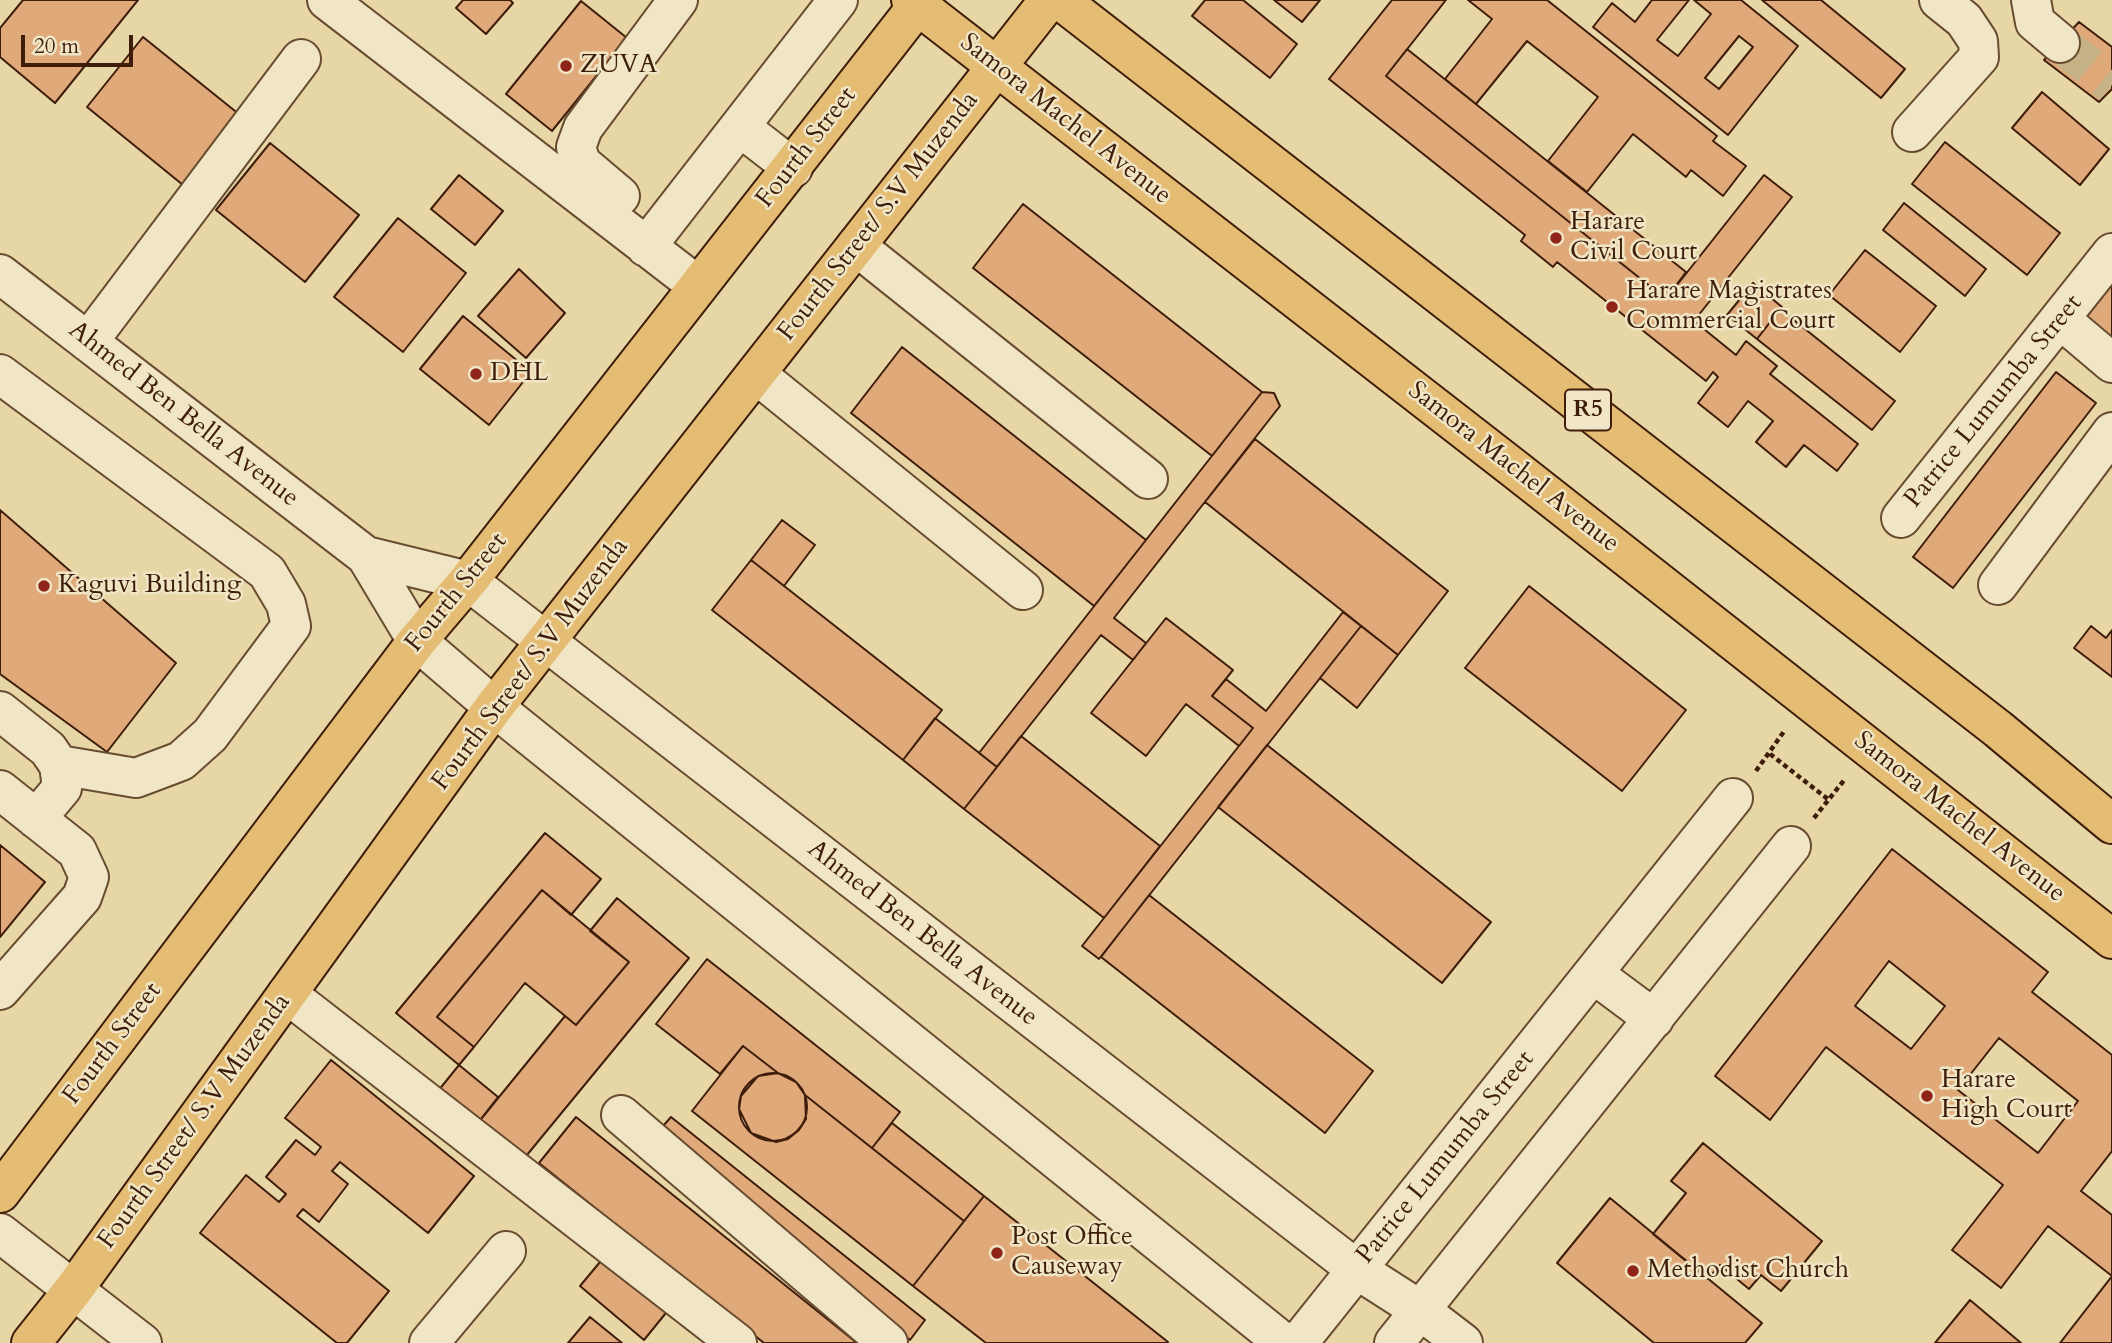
<!DOCTYPE html>
<style>
body{margin:0}
#map{position:relative;width:2112px;height:1343px;overflow:hidden;background:#e8d7a6;font-family:Cardo,serif}
canvas{display:block}
.scale{position:absolute;left:21px;top:35px;width:112px;height:32px;box-sizing:border-box;border:4px solid #3e1d0a;border-top:0;padding-left:9px;font-size:21px;line-height:24px;white-space:nowrap;color:#3e1d0a;-webkit-text-stroke:5px #f0e5c5;paint-order:stroke}
</style>
<div id="map">
<canvas width="2112" height="1343"></canvas>
<div class="scale">20 m</div>
</div>
<script>
const context = document.querySelector('canvas').getContext('2d');
context.lineJoin = 'round';
function fill(path, color) {
  context.fillStyle = color;
  context.fill(path, 'evenodd');
}
function toPath(rows) {
  const path = new Path2D();
  for (const r of rows) {
    if (r.length === 3) {
      path.moveTo(r[0] + r[2], r[1]);
      path.arc(r[0], r[1], r[2], 0, 2 * Math.PI);
      continue;
    }
    path.moveTo(r[0], r[1]);
    for (let i = 2; i < r.length; i += 2) path.lineTo(r[i], r[i + 1]);
  }
  return path;
}
function strokePath(path, color, width, dash) {
  context.strokeStyle = color;
  context.lineWidth = width;
  context.lineCap = dash ? 'butt' : 'round';
  context.setLineDash(dash || []);
  context.stroke(path);
}
function drawText(font, color, halo, rows, align = 'center') {
  context.font = font + ' Cardo,serif';
  context.lineWidth = 5;
  context.setLineDash([]);
  context.textBaseline = 'middle';
  context.strokeStyle = halo;
  context.fillStyle = color;
  for (const [text, x, y, turn = 0] of rows) {
    context.save();
    context.translate(x, y);
    context.rotate((+turn || 0) * Math.PI / 180);
    context.textAlign = isNaN(turn) ? turn : align;
    if (halo) context.strokeText(text, 0, 0);
    context.fillText(text, 0, 0);
    context.restore();
  }
}
const building = toPath([
 [23,0,138,0,55,103,0,57,0,28,23,0],
 [463,0,510,0,513,3,486,34,456,8,463,0],
 [1205,0,1243,0,1297,44,1270,78,1192,16,1205,0],
 [1274,0,1320,0,1302,22,1274,0],
 [1392,0,1446,0,1386,76,1666,299,1764,175,1792,197,1694,321,1736,355,1746,341,1777,366,1770,374,1858,444,1837,471,1804,445,1786,467,1756,442,1773,421,1748,401,1728,427,1698,403,1718,377,1713,372,1706,381,1557,262,1553,267,1521,241,1525,235,1329,79,1392,0],
 [1468,0,1547,0,1717,136,1713,141,1746,166,1723,196,1691,170,1686,177,1633,134,1587,192,1548,161,1598,97,1527,41,1476,104,1445,79,1492,19,1468,0],
 [1652,0,1689,0,1657,40,1678,56,1711,14,1694,0,1741,0,1798,46,1728,135,1593,27,1612,3,1635,22,1652,0],
 [1739,36,1753,47,1719,89,1705,78,1739,36],
 [1762,0,1821,0,1905,69,1881,98,1762,0],
 [581,1,627,38,552,131,506,94,581,1],
 [2079,22,2112,47,2112,89,2099,102,2044,60,2079,22],
 [143,37,240,115,183,185,87,107,143,37],
 [1407,49,1686,272,1666,299,1386,76,1407,49],
 [2042,92,2109,149,2080,185,2012,128,2042,92],
 [1945,142,2060,233,2027,275,1912,184,1945,142],
 [270,143,359,215,305,282,216,210,270,143],
 [459,175,503,211,475,245,431,209,459,175],
 [1904,203,1986,269,1965,296,1883,230,1904,203],
 [1023,204,1262,392,1212,456,973,268,1023,204],
 [398,218,466,273,403,352,334,297,398,218],
 [1865,250,1936,306,1900,352,1829,295,1865,250],
 [519,269,565,313,526,358,478,316,519,269],
 [1753,283,1782,307,1757,339,1727,315,1753,283],
 [2112,284,2112,339,2085,319,2112,284],
 [1780,309,1895,401,1872,430,1757,339,1780,309],
 [463,316,531,372,489,425,420,369,463,316],
 [902,347,1146,540,1094,606,851,413,902,347],
 [2056,372,2096,403,1953,588,1913,557,2056,372],
 [1262,392,1274,393,1280,406,1114,618,1146,643,1133,660,1101,635,997,767,979,753,1262,392],
 [1255,439,1448,591,1398,655,1205,502,1255,439],
 [0,510,176,663,107,752,0,674,0,510],
 [782,520,815,545,784,586,751,560,782,520],
 [751,560,942,710,903,760,712,610,751,560],
 [1529,586,1686,710,1622,791,1465,668,1529,586],
 [1343,612,1361,626,1099,959,1082,946,1253,728,1212,696,1226,679,1266,711,1343,612],
 [1166,618,1233,670,1212,696,1253,728,1239,746,1186,704,1146,756,1091,713,1166,618],
 [1361,626,1398,655,1357,708,1320,678,1361,626],
 [2091,626,2106,638,2112,630,2112,677,2074,648,2091,626],
 [935,718,997,767,964,809,903,760,935,718],
 [1021,736,1160,846,1104,918,964,809,1021,736],
 [1267,745,1491,922,1442,983,1218,807,1267,745],
 [545,833,601,879,571,915,542,890,437,1017,474,1047,459,1065,396,1013,545,833],
 [0,845,45,882,0,937,0,845],
 [1892,849,2048,972,2032,992,2112,1055,2112,1151,2081,1191,2112,1215,2112,1343,2060,1343,2112,1276,2048,1226,2001,1288,1952,1250,2003,1185,1826,1047,1770,1120,1715,1076,1892,849],
 [1889,961,1945,1006,1911,1049,1855,1006,1889,961],
 [1999,1038,2078,1101,2038,1153,1958,1090,1999,1038],
 [542,890,629,962,576,1025,525,983,474,1047,437,1017,542,890],
 [1149,895,1373,1071,1325,1133,1101,957,1149,895],
 [617,898,689,958,522,1161,477,1124,565,1016,576,1025,629,962,590,931,617,898],
 [707,959,900,1112,872,1148,805,1095,796,1082,778,1073,743,1046,720,1074,656,1024,707,959],
 [743,1046,778,1073,758,1076,741,1096,739,1109,751,1133,776,1142,788,1139,799,1130,806,1119,805,1095,964,1221,913,1286,692,1111,743,1046],
 [331,1060,474,1176,428,1233,340,1162,332,1171,348,1184,319,1222,303,1209,297,1216,389,1291,347,1343,337,1343,200,1233,246,1175,279,1202,286,1194,266,1177,296,1140,315,1155,321,1147,285,1118,331,1060],
 [459,1065,498,1097,477,1124,438,1091,459,1065],
 [773,1107,34],
 [576,1117,857,1343,764,1343,539,1163,576,1117],
 [671,1117,925,1320,910,1340,674,1153,656,1134,671,1117],
 [892,1123,984,1196,964,1221,872,1148,892,1123],
 [1703,1143,1822,1241,1781,1291,1761,1275,1749,1289,1720,1265,1708,1279,1653,1234,1686,1193,1671,1181,1703,1143],
 [984,1196,1168,1342,1167,1343,986,1343,913,1286,984,1196],
 [1610,1198,1762,1323,1745,1343,1654,1343,1557,1263,1610,1198],
 [610,1250,674,1303,644,1340,580,1286,610,1250],
 [1970,1300,2021,1343,1935,1343,1970,1300],
 [590,1317,622,1343,568,1343,590,1317]
]);
fill(building, '#e0a979');
strokePath(building, '#3e1d0a', 2);
strokePath(toPath([
 [2060,43,2112,85]
]), '#c6b287', 38, [38, 19]);
const minor = toPath([
 [327,0,698,286],
 [2031,0,2035,22,2060,43],
 [740,127,793,168],
 [1912,132,1979,57,1978,41,1964,20,1939,0],
 [620,196,581,163,576,147,583,128,678,0],
 [856,246,1148,479],
 [646,247,838,0],
 [0,274,366,556,417,641,494,707,1284,1343],
 [2060,319,2112,363],
 [88,342,301,59],
 [0,374,267,572,286,604,291,626,210,735,181,761,136,778,59,765],
 [756,374,1023,590],
 [1901,518,2112,253],
 [366,556,468,581,1356,1269,1420,1310,1463,1343],
 [1998,585,2112,432],
 [0,711,48,749,59,765,62,788,36,819],
 [0,790,77,851,89,877,82,897,0,990],
 [1595,975,1654,1019],
 [287,994,737,1343],
 [621,1115,888,1343],
 [0,1233,142,1343],
 [429,1343,506,1251],
 [1298,1343,1733,798],
 [1394,1343,1791,846]
]);
const major = toPath([
 [0,1193,417,641,468,581,922,0],
 [31,1343,74,1289,494,707,1049,0]
]);
const highway = toPath([
 [911,0,1516,470,2112,939],
 [1060,0,1998,729,2112,824]
]);
strokePath(minor, '#684c31', 42);
strokePath(major, '#3e1d0a', 42);
strokePath(highway, '#3e1d0a', 42);
strokePath(toPath([
 [1770,754,1829,800],
 [1756,771,1785,730],
 [1814,818,1845,779]
]), '#3e1d0a', 4.5, [5, 3.5]);
strokePath(minor, '#f0e5c5', 38);
strokePath(major, '#e4bc73', 38);
strokePath(highway, '#e4bc73', 38);
for (const [x, y, r, color] of [
 [566,66,7,"#8f2418"],
 [1556,238,7,"#8f2418"],
 [1612,307,7,"#8f2418"],
 [476,374,7,"#8f2418"],
 [44,586,7,"#8f2418"],
 [1927,1096,7,"#8f2418"],
 [997,1253,7,"#8f2418"],
 [1633,1271,7,"#8f2418"]
]) {
  const dot = new Path2D();
  dot.arc(x, y, r, 0, 2 * Math.PI);
  context.fillStyle = color;
  context.fill(dot);
  strokePath(dot, '#f0e5c5', 2.5);
}
for (const [x, y, w] of [
 [1588,410,46]
]) {
  const box = new Path2D();
  box.roundRect(x - w / 2, y - 20.5, w, 41, 5);
  context.fillStyle = '#f0e5c5';
  context.fill(box);
  strokePath(box, '#3e1d0a', 2);
}
drawText('bold 24px', '#3e1d0a', null, [
 ["R5",1588,410]
]);
drawText('26px', '#3e1d0a', '#f0e5c5', [
 ["ZUVA",580,66],
 ["Harare",1570,223],
 ["Civil Court",1570,253],
 ["Harare Magistrates",1626,292],
 ["Commercial Court",1626,322],
 ["DHL",490,374],
 ["Kaguvi Building",58,586],
 ["Harare",1941,1081],
 ["High Court",1941,1111],
 ["Post Office",1011,1238],
 ["Causeway",1011,1268],
 ["Methodist Church",1647,1271]
], 'left');
drawText('26px', '#3e1d0a', '#f0e5c5', [
 ["Samora Machel Avenue",1065,120,38],
 ["Fourth Street",807,148,-52],
 ["Fourth Street/ S.V Muzenda",879,217,-52],
 ["Patrice Lumumba Street",1994,402,-51],
 ["Ahmed Ben Bella Avenue",183,415,38],
 ["Samora Machel Avenue",1513,468,38],
 ["Fourth Street",457,593,-51],
 ["Fourth Street/ S.V Muzenda",531,665,-53],
 ["Samora Machel Avenue",1959,818,38],
 ["Ahmed Ben Bella Avenue",922,934,38],
 ["Fourth Street",113,1044,-53],
 ["Fourth Street/ S.V Muzenda",195,1122,-54],
 ["Patrice Lumumba Street",1446,1158,-51]
]);
</script>
